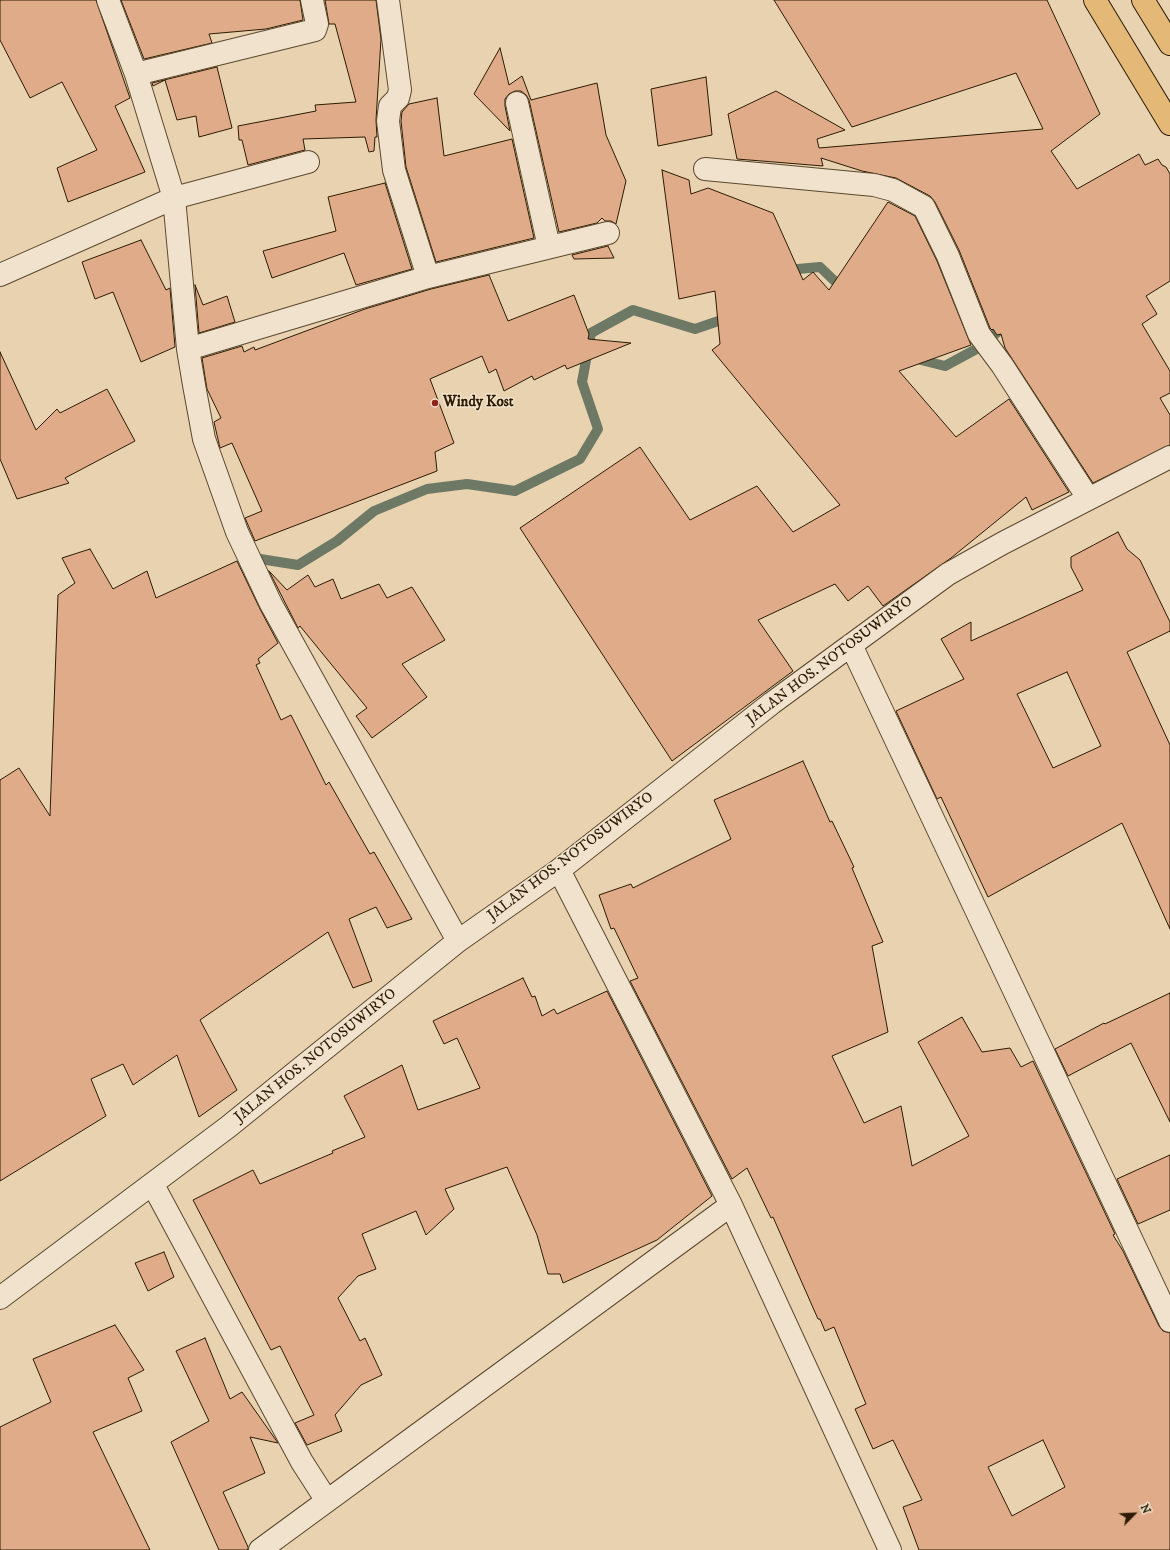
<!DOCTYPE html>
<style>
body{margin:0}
#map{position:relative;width:1170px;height:1550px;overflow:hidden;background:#e8d2b0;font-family:"IM FELL DW Pica",serif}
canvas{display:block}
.north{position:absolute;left:1114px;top:1494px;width:40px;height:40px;-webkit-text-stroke:3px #f0e2cc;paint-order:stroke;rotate:66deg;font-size:11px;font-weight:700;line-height:16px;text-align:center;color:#2c1b02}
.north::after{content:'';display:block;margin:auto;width:14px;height:18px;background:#2c1b02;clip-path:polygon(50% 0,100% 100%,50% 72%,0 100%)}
</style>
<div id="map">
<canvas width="1170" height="1550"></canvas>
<div class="north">N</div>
</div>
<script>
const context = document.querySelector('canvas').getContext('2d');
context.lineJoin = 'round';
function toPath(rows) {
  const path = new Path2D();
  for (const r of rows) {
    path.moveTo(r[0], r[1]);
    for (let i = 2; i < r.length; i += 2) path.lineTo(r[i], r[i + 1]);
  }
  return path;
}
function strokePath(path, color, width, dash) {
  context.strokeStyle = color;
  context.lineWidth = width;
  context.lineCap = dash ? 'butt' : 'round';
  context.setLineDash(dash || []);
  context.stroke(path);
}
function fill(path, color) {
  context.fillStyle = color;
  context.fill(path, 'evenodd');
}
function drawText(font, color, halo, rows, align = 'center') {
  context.font = font + ' "IM FELL DW Pica",serif';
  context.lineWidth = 3;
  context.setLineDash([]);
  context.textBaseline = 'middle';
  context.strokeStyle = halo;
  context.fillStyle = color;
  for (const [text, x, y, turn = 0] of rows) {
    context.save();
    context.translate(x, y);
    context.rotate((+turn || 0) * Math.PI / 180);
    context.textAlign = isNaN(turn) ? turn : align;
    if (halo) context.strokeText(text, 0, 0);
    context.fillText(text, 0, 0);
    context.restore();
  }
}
strokePath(toPath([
 [785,271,787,270,820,267,845,291],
 [913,358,945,366,982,346,1005,325],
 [254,558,298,565,337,541,374,511,427,489,467,484,515,491,580,459,598,429,582,382,591,333,633,310,695,329,730,317]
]), '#6d7964', 10);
const building = toPath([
 [0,0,96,0,130,98,115,106,145,172,68,202,57,168,97,150,62,82,30,98,0,40,0,0],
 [121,0,300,0,303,20,266,29,209,34,212,43,144,59,121,0],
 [325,0,376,0,381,39,376,120,377,137,375,137,374,151,369,152,365,137,303,139,305,150,248,165,242,140,239,140,238,126,316,111,315,105,356,102,335,24,329,24,325,0],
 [774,0,1047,0,1100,114,1051,151,1077,189,1139,154,1145,165,1158,159,1162,165,1166,167,1170,174,1170,281,1146,296,1157,314,1142,324,1170,371,1170,393,1160,398,1170,415,1170,445,1093,483,1005,348,1001,334,997,335,993,329,992,330,990,328,959,250,935,202,930,196,896,178,862,171,821,158,823,166,737,159,728,114,776,91,845,130,817,139,819,148,1043,129,1016,73,852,127,774,0],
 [500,48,509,85,522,76,531,100,597,83,606,135,626,181,616,224,611,221,605,221,602,218,597,223,559,232,529,100,526,95,521,91,515,91,509,94,505,99,505,106,510,131,474,94,500,48],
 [217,67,232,128,199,137,196,116,177,120,165,80,153,86,152,83,217,67],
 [706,77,712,135,658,146,651,89,706,77],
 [437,98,444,156,512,139,534,238,436,262,406,167,401,121,402,112,409,104,437,98],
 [662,170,689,180,691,194,708,188,773,213,803,280,813,272,829,290,888,202,915,216,937,261,971,345,899,371,956,437,1009,399,1069,492,1032,510,1026,497,951,558,883,606,868,586,848,601,835,584,758,620,793,671,672,761,520,528,640,447,690,520,757,486,793,532,840,505,712,350,720,344,715,291,679,299,662,170],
 [385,183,412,269,356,285,344,253,272,278,263,251,336,231,328,197,385,183],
 [141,240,166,290,170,288,175,347,141,362,113,292,95,299,82,262,141,240],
 [608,246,614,258,574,259,572,255,608,246],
 [489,275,508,321,574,295,589,334,588,339,631,343,567,369,565,365,534,380,532,376,504,391,496,369,489,373,482,356,430,379,454,443,435,452,437,471,255,541,245,518,262,511,232,443,220,448,214,422,221,418,207,389,202,358,242,346,244,352,254,347,255,350,365,309,431,289,489,275],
 [195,285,203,305,227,296,235,322,199,333,195,285],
 [0,352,36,430,57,409,60,413,107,389,135,441,65,478,69,483,17,499,0,459,0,352],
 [1118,532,1127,549,1140,560,1170,622,1170,631,1127,652,1170,745,1170,929,1122,823,988,897,941,797,937,799,896,711,964,679,941,639,971,622,971,641,1083,590,1071,567,1071,557,1118,532],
 [1067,672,1101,746,1053,768,1017,694,1067,672],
 [90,549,113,589,147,571,156,598,237,561,260,609,278,643,258,659,260,663,256,665,281,720,291,715,326,785,329,782,370,854,374,852,412,919,387,928,376,907,349,919,372,981,353,988,328,932,200,1020,237,1090,199,1117,177,1055,133,1085,123,1064,91,1079,106,1116,0,1181,0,780,19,768,50,816,58,595,75,583,62,558,90,549],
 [269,571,287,590,308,575,315,587,333,579,341,599,379,584,387,598,412,587,445,640,402,664,427,697,372,738,356,716,367,708,300,626,298,628,269,571],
 [803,761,830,822,832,821,854,867,852,868,883,942,872,946,888,1032,832,1056,864,1123,901,1106,912,1166,969,1136,918,1042,962,1017,982,1052,1010,1048,1021,1067,1033,1061,1115,1234,1113,1235,1123,1251,1159,1326,1163,1331,1170,1333,1170,1550,919,1550,903,1507,922,1500,893,1440,873,1449,855,1409,866,1404,834,1327,825,1331,820,1319,818,1319,773,1217,771,1218,747,1168,732,1179,630,981,638,978,614,928,611,929,599,895,631,884,633,888,731,839,714,800,803,761],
 [1043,1440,1065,1487,1012,1516,988,1467,1043,1440],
 [523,978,532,997,535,996,542,1016,554,1009,557,1014,607,991,712,1196,657,1240,563,1283,560,1274,548,1274,537,1235,507,1167,445,1189,454,1209,426,1235,416,1211,362,1234,376,1269,358,1276,338,1298,360,1341,365,1338,382,1375,361,1385,335,1415,342,1431,307,1445,295,1423,314,1415,280,1346,271,1350,193,1200,253,1170,260,1184,333,1153,332,1151,365,1137,344,1096,402,1065,418,1110,480,1088,457,1038,444,1044,433,1021,523,978],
 [1170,993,1170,1122,1131,1043,1068,1076,1055,1049,1104,1023,1105,1024,1170,993],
 [1170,1155,1170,1210,1138,1224,1117,1179,1170,1155],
 [164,1252,174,1277,148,1291,135,1263,164,1252],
 [115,1325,144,1370,128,1378,142,1411,93,1432,150,1550,0,1550,0,1427,51,1402,33,1359,115,1325],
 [205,1338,230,1399,242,1392,278,1443,250,1437,265,1473,223,1492,248,1547,248,1550,219,1550,171,1442,209,1421,176,1351,205,1338]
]);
fill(building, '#e0ab89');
strokePath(building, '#2c1b02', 1);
const minor = toPath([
 [108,0,136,74,174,198,188,349,194,385,204,439,237,532,271,604,458,941],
 [388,0,400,90,398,98,390,106,388,121,394,170,428,277],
 [136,74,315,30,317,24,312,0],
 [517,103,549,247],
 [705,169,874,185,893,190,924,207,948,256,979,334,1002,365,1088,498],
 [0,275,174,198,308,162],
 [188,349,428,277,608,233],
 [851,645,1170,1321],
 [559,870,731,1205,890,1550],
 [153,1185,302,1462,327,1501],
 [0,1298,228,1127,458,941,559,870,772,703,948,574,1003,543,1170,457],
 [260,1550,731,1205]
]);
const highway = toPath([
 [1095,0,1170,124],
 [1143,0,1170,44]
]);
strokePath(minor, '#5b492e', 24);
strokePath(highway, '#2c1b02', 24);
strokePath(minor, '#f0e2cc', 22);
strokePath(highway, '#e4b978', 22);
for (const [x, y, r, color] of [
 [435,403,4,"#8f2418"]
]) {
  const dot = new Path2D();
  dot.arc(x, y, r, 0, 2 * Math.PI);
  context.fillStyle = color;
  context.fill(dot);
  strokePath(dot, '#f0e2cc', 1.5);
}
drawText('bold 15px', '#2c1b02', '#f0e2cc', [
 ["Windy Kost",443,403]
], 'left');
drawText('15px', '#2c1b02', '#f0e2cc', [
 ["JALAN HOS. NOTOSUWIRYO",830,661,-37],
 ["JALAN HOS. NOTOSUWIRYO",571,857,-37],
 ["JALAN HOS. NOTOSUWIRYO",316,1056,-39]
]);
</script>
